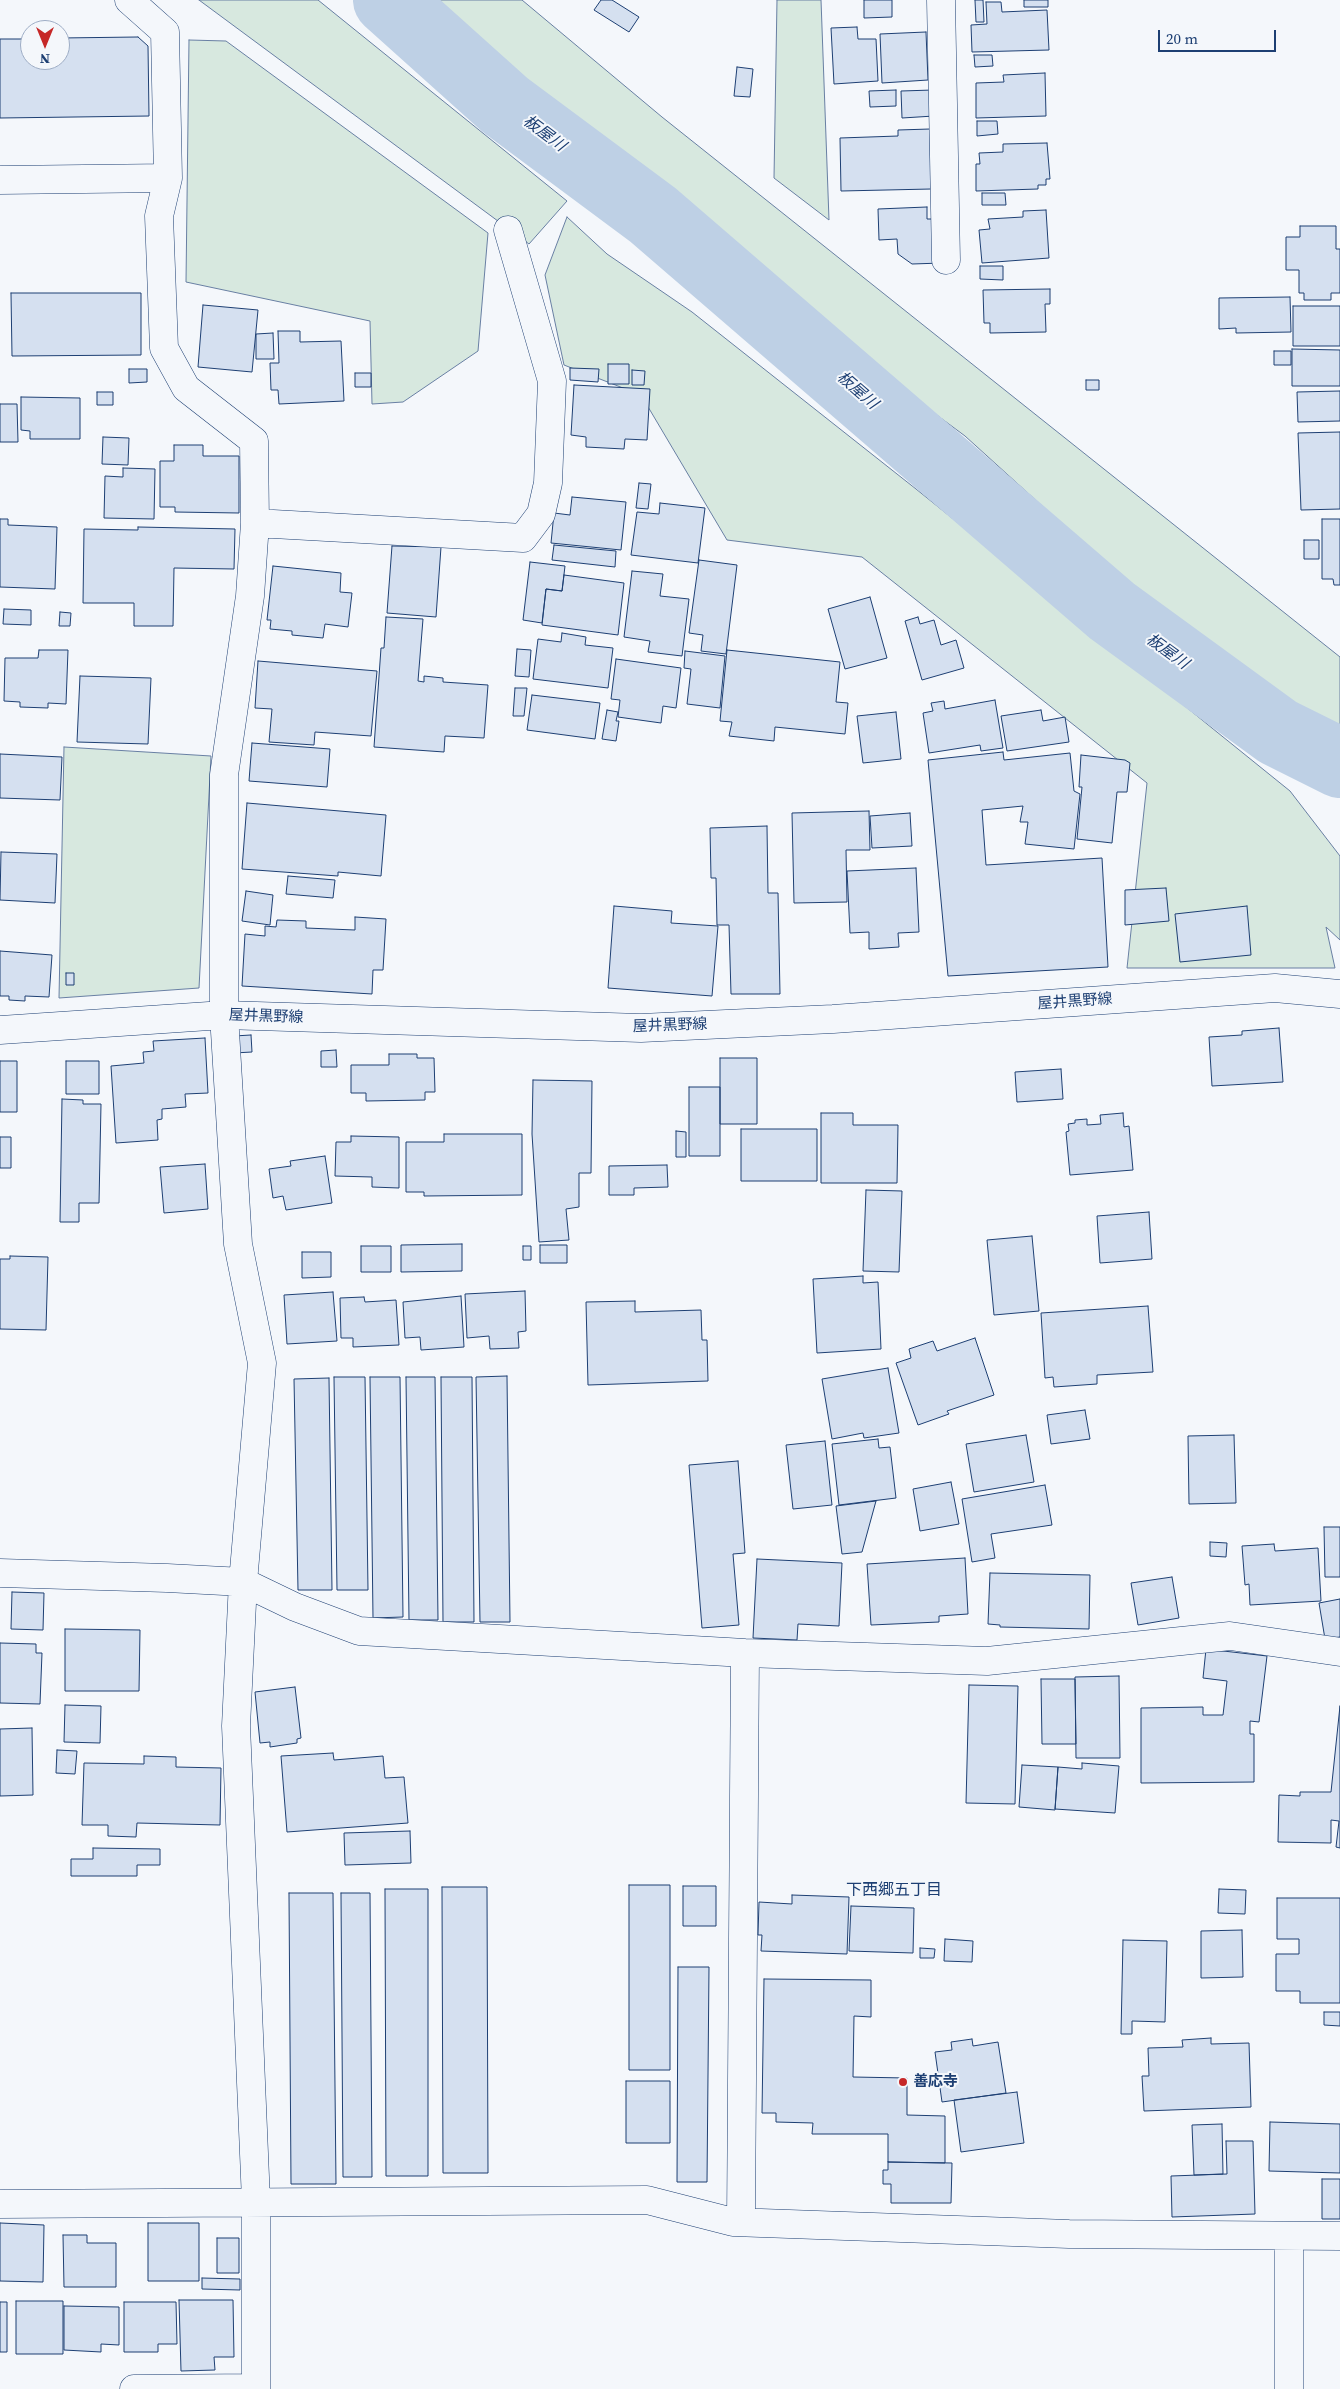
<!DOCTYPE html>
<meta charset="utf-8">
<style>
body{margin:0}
#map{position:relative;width:1340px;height:2389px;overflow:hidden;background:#f4f7fb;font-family:"Source Serif 4",serif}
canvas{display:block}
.north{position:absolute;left:20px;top:20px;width:50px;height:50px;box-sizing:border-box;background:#f4f7fb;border:1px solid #9eadc5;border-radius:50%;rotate:180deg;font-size:14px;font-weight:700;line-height:20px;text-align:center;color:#1d3f73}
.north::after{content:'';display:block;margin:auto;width:18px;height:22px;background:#c62828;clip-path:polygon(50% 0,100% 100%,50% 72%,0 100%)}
.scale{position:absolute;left:1158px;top:30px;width:118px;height:22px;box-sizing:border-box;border:2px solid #1d3f73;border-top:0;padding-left:6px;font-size:15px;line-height:18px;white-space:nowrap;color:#1d3f73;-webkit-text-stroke:4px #f4f7fb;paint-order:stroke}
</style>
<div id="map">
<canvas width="1340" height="2389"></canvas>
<div class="north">N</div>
<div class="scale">20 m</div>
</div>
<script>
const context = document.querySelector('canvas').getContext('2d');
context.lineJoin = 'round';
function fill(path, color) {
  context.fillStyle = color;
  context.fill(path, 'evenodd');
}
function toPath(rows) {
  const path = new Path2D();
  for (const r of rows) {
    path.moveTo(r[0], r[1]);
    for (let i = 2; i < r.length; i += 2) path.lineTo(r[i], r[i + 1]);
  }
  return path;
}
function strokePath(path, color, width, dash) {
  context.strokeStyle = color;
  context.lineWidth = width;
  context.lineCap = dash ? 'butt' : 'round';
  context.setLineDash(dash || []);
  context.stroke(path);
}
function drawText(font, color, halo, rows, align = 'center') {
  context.font = font + ' "Source Serif 4","Noto Sans JP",serif';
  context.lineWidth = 4;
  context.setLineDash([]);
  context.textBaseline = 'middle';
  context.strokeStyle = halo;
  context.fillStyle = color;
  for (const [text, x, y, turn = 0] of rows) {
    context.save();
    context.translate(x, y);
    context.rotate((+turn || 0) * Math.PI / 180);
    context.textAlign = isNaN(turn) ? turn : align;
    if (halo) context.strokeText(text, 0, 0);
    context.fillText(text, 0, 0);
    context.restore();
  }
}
const green = toPath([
 [199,0,318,0,567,201,529,244,199,0],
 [413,0,522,0,662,117,1340,657,1340,748,1245,709,1125,581,965,436,718,252,573,119,501,79,413,0],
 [777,0,821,0,829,220,774,178,777,0],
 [189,40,226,41,488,233,478,351,403,402,372,404,370,321,186,282,189,40],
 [567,217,607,254,692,312,916,489,1290,791,1340,856,1340,940,1326,927,1335,968,1127,968,1147,783,862,557,727,540,641,395,564,365,545,275,567,217],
 [64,747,211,756,199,988,59,998,64,747]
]);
fill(green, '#d7e8df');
strokePath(green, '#687fa3', 1);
strokePath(toPath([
 [388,0,505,105,653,215,1112,611,1278,732,1340,763]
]), '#bed0e5', 70);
const building = toPath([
 [601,0,612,0,639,17,629,32,594,10,601,0],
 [864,0,892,0,892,17,864,18,864,0],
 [975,0,983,0,984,22,976,22,975,0],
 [1024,0,1048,0,1048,7,1024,7,1024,0],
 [986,2,1001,2,1002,12,1047,10,1049,50,972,52,971,25,987,24,986,2],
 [857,27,858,39,876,39,878,81,834,84,831,28,857,27],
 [926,32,928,80,882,83,880,34,926,32],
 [138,37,148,46,149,116,0,118,0,39,30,39,30,60,60,60,60,38,138,37],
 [974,55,992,55,993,66,975,67,974,55],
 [737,67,753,69,750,97,734,96,737,67],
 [1045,73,1046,116,976,118,976,83,1004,82,1003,75,1045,73],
 [896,90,896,106,870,107,869,91,896,90],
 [933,90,934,116,902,118,901,91,933,90],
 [977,121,997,121,998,134,977,136,977,121],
 [930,129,931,189,841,191,840,138,898,136,898,130,930,129],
 [1047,143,1050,179,1046,179,1046,185,1038,185,1038,189,976,191,976,164,980,164,979,153,1003,152,1003,144,1047,143],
 [982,193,1005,193,1006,205,982,205,982,193],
 [927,207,927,219,939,219,942,263,912,264,898,254,897,239,879,240,878,209,927,207],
 [1046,210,1049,258,982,263,979,230,990,229,988,219,1023,217,1023,211,1046,210],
 [1300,226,1336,226,1336,249,1340,249,1340,293,1331,293,1331,300,1304,300,1304,293,1299,293,1299,270,1286,270,1286,237,1300,237,1300,226],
 [980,266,1003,266,1003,280,980,279,980,266],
 [1050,289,1050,304,1045,304,1046,332,990,333,990,323,984,323,983,290,1050,289],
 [11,293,141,293,141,355,12,356,11,293],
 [1290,297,1291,332,1236,333,1236,328,1219,329,1219,298,1290,297],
 [203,305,258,310,252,372,198,367,203,305],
 [1293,306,1340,306,1340,346,1293,346,1293,306],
 [278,331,300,331,300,342,341,341,344,401,279,404,278,390,271,390,270,363,279,363,278,331],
 [273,333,274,359,256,359,256,334,273,333],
 [1292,349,1340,350,1340,386,1292,386,1292,349],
 [1274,351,1291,351,1291,365,1274,365,1274,351],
 [608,364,629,364,629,384,608,384,608,364],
 [570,368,599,369,598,382,570,380,570,368],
 [129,369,147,369,147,382,129,383,129,369],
 [632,370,645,371,644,385,632,385,632,370],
 [355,373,371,373,371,387,355,387,355,373],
 [1086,380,1099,380,1099,390,1086,390,1086,380],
 [574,385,650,389,647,440,625,439,624,449,586,447,586,437,571,435,574,385],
 [1340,391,1340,421,1298,422,1297,392,1340,391],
 [97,392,113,392,113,405,97,405,97,392],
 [21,397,80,398,80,439,30,439,30,431,21,430,21,397],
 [0,404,17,404,18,442,0,442,0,404],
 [1340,432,1340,509,1301,510,1298,433,1340,432],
 [103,437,129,438,128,465,102,464,103,437],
 [174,445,203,445,203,456,239,456,239,513,175,512,175,507,160,507,160,461,174,461,174,445],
 [123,468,155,469,154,519,104,518,105,476,123,477,123,468],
 [639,483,651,484,648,509,636,508,639,483],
 [572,497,626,502,621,550,551,543,554,513,570,515,572,497],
 [660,503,705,508,698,563,631,555,637,512,659,514,660,503],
 [0,519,8,519,8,525,57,527,55,589,0,587,0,519],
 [1322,519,1340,519,1340,585,1334,585,1333,579,1322,579,1322,519],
 [138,527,235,529,234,569,174,568,173,626,134,626,134,603,83,603,84,529,138,530,138,527],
 [1304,540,1319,540,1319,559,1304,559,1304,540],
 [554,545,616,551,615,567,552,560,554,545],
 [392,546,441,547,436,617,387,613,392,546],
 [699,560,737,565,726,654,701,651,703,635,689,633,699,560],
 [530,562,565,566,562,591,546,589,542,623,523,620,530,562],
 [273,566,341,573,340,592,352,593,348,627,325,624,323,638,292,635,292,631,270,629,271,620,267,620,273,566],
 [632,571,663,574,660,596,689,599,682,656,648,652,650,641,624,637,632,571],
 [564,575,624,583,618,635,542,625,546,589,562,591,564,575],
 [870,597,887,658,845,669,828,609,870,597],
 [4,609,31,610,31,625,3,624,4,609],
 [60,612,71,613,70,626,59,626,60,612],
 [386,617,423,619,418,681,424,682,424,676,443,678,443,682,488,685,484,738,445,736,444,752,374,747,381,648,384,648,386,617],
 [918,617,920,624,934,620,941,645,956,640,964,668,922,680,905,621,918,617],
 [562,633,586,637,585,645,613,648,608,688,533,679,538,639,561,642,562,633],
 [517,649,531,650,529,677,515,676,517,649],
 [39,650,68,650,66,704,48,703,48,708,20,707,20,702,4,701,5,658,38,658,39,650],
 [727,650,840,662,836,702,848,703,845,734,775,727,774,741,729,736,732,722,720,721,727,650],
 [685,651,725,656,720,708,687,704,691,669,684,668,685,651],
 [616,659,681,668,676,708,663,706,661,723,618,717,620,700,611,699,616,659],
 [258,661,377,671,371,736,315,732,314,745,269,742,272,709,255,708,258,661],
 [80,676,151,678,148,744,77,742,80,676],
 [515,688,527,688,524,716,513,716,515,688],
 [532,695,600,703,595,739,527,730,532,695],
 [995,700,1003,748,981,751,980,745,929,753,923,713,933,711,931,703,944,701,945,709,995,700],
 [607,710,618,712,616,721,619,721,616,741,602,739,607,710],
 [1041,710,1043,721,1065,717,1069,742,1007,751,1001,716,1041,710],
 [896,712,901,759,863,763,857,716,896,712],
 [252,743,330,749,327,787,249,781,252,743],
 [1003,752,1004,760,1070,753,1074,791,1080,794,1074,849,1025,844,1028,822,1020,822,1023,806,982,810,986,865,1102,858,1108,967,948,976,928,760,1003,752],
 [0,754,62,757,60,800,0,798,0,754],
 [1081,755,1125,760,1130,763,1127,792,1117,792,1112,843,1077,839,1082,787,1079,787,1081,755],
 [247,803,386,815,381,876,338,872,338,876,242,869,247,803],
 [869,811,870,850,846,850,847,902,794,903,792,813,869,811],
 [910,813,912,846,872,848,870,816,910,813],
 [767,826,768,893,778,893,780,994,731,994,729,925,717,925,716,878,711,878,710,828,767,826],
 [1,852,57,854,55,903,0,900,1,852],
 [916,868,919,932,898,933,899,947,869,949,869,932,850,933,847,871,916,868],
 [288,876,335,880,333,898,286,894,288,876],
 [1166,888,1169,921,1125,925,1125,890,1166,888],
 [246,891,273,895,270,925,242,921,246,891],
 [614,906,672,911,671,923,718,926,712,996,608,988,614,906],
 [1247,906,1251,955,1180,962,1175,914,1247,906],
 [355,917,386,919,383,970,373,970,372,994,242,986,245,934,265,936,265,926,276,927,277,920,306,921,306,928,355,930,355,917],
 [0,951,52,955,49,997,25,996,25,1001,9,1000,9,996,0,996,0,951],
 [66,973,74,973,74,985,66,985,66,973],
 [1279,1028,1283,1082,1212,1086,1209,1037,1242,1035,1242,1031,1279,1028],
 [251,1035,252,1052,234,1053,234,1036,251,1035],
 [205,1038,208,1093,185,1094,186,1107,162,1109,162,1119,157,1120,158,1140,116,1143,111,1066,144,1063,143,1052,154,1051,153,1041,205,1038],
 [336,1050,337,1067,321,1067,321,1051,336,1050],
 [389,1054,417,1054,417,1058,434,1058,435,1092,425,1092,425,1100,366,1101,366,1093,351,1093,351,1065,389,1065,389,1054],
 [720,1058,757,1058,757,1124,720,1124,720,1058],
 [0,1061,17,1061,17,1112,0,1112,0,1061],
 [66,1061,99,1061,99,1094,66,1094,66,1061],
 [1061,1069,1063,1099,1017,1102,1015,1072,1061,1069],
 [533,1080,592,1081,591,1173,579,1173,579,1207,566,1209,569,1240,539,1242,532,1134,533,1080],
 [689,1087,720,1087,720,1156,689,1156,689,1087],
 [62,1099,83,1100,83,1104,101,1104,99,1203,79,1203,79,1222,60,1222,62,1099],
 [821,1113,853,1113,853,1125,898,1125,897,1183,821,1183,821,1113],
 [1123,1113,1124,1127,1129,1126,1133,1170,1070,1175,1066,1132,1069,1131,1068,1124,1075,1123,1075,1120,1087,1119,1087,1125,1101,1124,1100,1115,1123,1113],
 [741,1129,817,1129,817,1181,741,1181,741,1129],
 [676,1131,686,1132,686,1157,676,1157,676,1131],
 [444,1134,522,1134,522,1195,424,1196,424,1192,406,1192,406,1142,444,1142,444,1134],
 [351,1136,399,1137,399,1188,372,1187,372,1177,335,1176,336,1142,351,1142,351,1136],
 [0,1137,11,1137,11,1168,0,1168,0,1137],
 [325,1156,332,1203,286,1210,283,1196,273,1198,269,1169,291,1166,290,1161,325,1156],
 [205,1164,208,1209,164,1213,160,1167,205,1164],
 [667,1165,668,1187,634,1188,634,1195,609,1195,609,1166,667,1165],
 [866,1190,902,1191,899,1272,863,1271,866,1190],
 [1149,1212,1152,1259,1100,1263,1097,1216,1149,1212],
 [1032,1236,1039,1311,994,1315,987,1240,1032,1236],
 [462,1244,462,1271,401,1272,401,1245,462,1244],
 [540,1245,567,1245,567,1263,540,1263,540,1245],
 [361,1246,391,1246,391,1272,361,1272,361,1246],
 [523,1246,531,1246,531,1260,523,1260,523,1246],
 [302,1252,331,1252,331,1277,302,1278,302,1252],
 [10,1256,48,1257,46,1330,0,1329,0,1259,10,1259,10,1256],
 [863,1276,863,1283,878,1282,881,1349,817,1353,813,1279,863,1276],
 [525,1291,526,1331,518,1332,519,1348,490,1349,489,1336,467,1338,465,1294,525,1291],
 [333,1292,337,1341,287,1344,284,1295,333,1292],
 [461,1296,464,1347,421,1350,420,1337,405,1338,403,1302,461,1296],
 [364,1297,365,1302,396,1300,399,1345,353,1347,353,1338,341,1338,340,1298,364,1297],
 [635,1301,635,1312,701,1310,702,1340,707,1340,708,1381,588,1385,586,1302,635,1301],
 [1148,1306,1153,1372,1097,1375,1097,1384,1054,1387,1053,1377,1045,1378,1041,1313,1148,1306],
 [975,1338,994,1395,947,1411,949,1414,918,1425,896,1363,911,1358,909,1349,933,1341,937,1351,975,1338],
 [888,1368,899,1433,864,1438,863,1433,832,1439,822,1379,888,1368],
 [507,1376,510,1622,480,1622,476,1377,507,1376],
 [334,1377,365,1377,368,1590,337,1590,334,1377],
 [370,1377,400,1377,403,1617,373,1618,370,1377],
 [406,1377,435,1377,438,1620,409,1620,406,1377],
 [441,1377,472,1377,474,1622,443,1622,441,1377],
 [329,1378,332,1590,298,1590,294,1379,329,1378],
 [1085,1410,1090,1439,1051,1444,1047,1415,1085,1410],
 [1026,1435,1034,1482,974,1492,966,1444,1026,1435],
 [1234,1435,1236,1503,1189,1504,1188,1436,1234,1435],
 [878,1439,879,1448,890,1447,896,1498,839,1505,832,1444,878,1439],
 [825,1441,832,1505,793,1509,786,1445,825,1441],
 [738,1461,745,1553,733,1554,739,1625,702,1628,689,1465,738,1461],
 [951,1482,959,1524,920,1531,913,1489,951,1482],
 [1045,1485,1052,1525,991,1534,995,1558,972,1562,962,1499,1045,1485],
 [876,1501,862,1552,842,1554,836,1506,876,1501],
 [1324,1527,1340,1527,1340,1577,1325,1577,1324,1527],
 [1210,1542,1227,1543,1226,1557,1210,1556,1210,1542],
 [1274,1544,1275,1551,1318,1548,1321,1601,1250,1605,1249,1584,1245,1585,1242,1546,1274,1544],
 [965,1558,968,1614,939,1616,939,1622,871,1625,867,1564,965,1558],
 [757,1559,842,1563,839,1626,798,1624,797,1640,753,1638,757,1559],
 [990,1573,1090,1575,1089,1629,1000,1627,1000,1625,988,1624,990,1573],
 [1172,1577,1179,1618,1138,1625,1131,1583,1172,1577],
 [12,1592,44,1593,43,1630,11,1629,12,1592],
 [1340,1599,1340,1637,1325,1639,1319,1603,1340,1599],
 [65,1629,140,1630,139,1691,65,1691,65,1629],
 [0,1643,36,1644,36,1653,42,1653,40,1704,0,1703,0,1643],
 [1206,1649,1267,1656,1259,1722,1250,1721,1250,1734,1254,1734,1254,1782,1141,1783,1141,1708,1203,1707,1203,1715,1223,1715,1227,1681,1203,1678,1206,1649],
 [1119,1676,1120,1758,1076,1758,1075,1677,1119,1676],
 [1041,1679,1075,1679,1076,1744,1042,1744,1041,1679],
 [969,1685,1018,1686,1015,1804,966,1803,969,1685],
 [295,1687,301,1738,297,1739,297,1743,270,1747,270,1742,260,1743,255,1692,295,1687],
 [65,1705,101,1706,100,1743,64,1742,65,1705],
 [1340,1706,1340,1848,1336,1847,1339,1821,1331,1820,1331,1843,1278,1842,1279,1795,1300,1796,1300,1792,1331,1792,1340,1706],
 [32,1728,33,1795,0,1796,0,1729,32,1728],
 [57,1750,77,1751,75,1774,56,1773,57,1750],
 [333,1753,334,1760,383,1756,385,1778,404,1777,408,1823,287,1832,281,1756,333,1753],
 [144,1756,176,1757,176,1767,221,1768,220,1825,137,1823,136,1837,108,1836,108,1825,82,1825,84,1763,144,1764,144,1756],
 [1082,1763,1119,1766,1115,1813,1055,1809,1058,1767,1082,1769,1082,1763],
 [1022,1765,1058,1767,1055,1810,1019,1807,1022,1765],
 [410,1831,411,1863,345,1865,344,1833,410,1831],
 [93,1848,160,1849,160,1865,137,1865,137,1876,71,1876,71,1859,93,1859,93,1848],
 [629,1885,670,1885,670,2070,629,2070,629,1885],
 [683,1886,716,1886,716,1926,683,1926,683,1886],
 [442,1887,487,1887,488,2173,443,2173,442,1887],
 [385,1889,428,1889,428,2176,386,2176,385,1889],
 [1219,1889,1246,1890,1245,1914,1218,1913,1219,1889],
 [289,1893,333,1893,336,2184,291,2184,289,1893],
 [341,1893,370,1893,372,2177,343,2177,341,1893],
 [792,1895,849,1897,847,1954,761,1951,762,1935,758,1935,759,1902,792,1904,792,1895],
 [1277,1898,1340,1898,1340,2003,1300,2003,1300,1991,1276,1991,1276,1954,1299,1954,1299,1939,1277,1939,1277,1898],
 [851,1906,914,1908,913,1953,849,1951,851,1906],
 [1242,1930,1243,1977,1201,1978,1201,1931,1242,1930],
 [945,1939,973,1941,972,1962,944,1961,945,1939],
 [1123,1940,1167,1941,1165,2022,1132,2021,1132,2034,1121,2034,1123,1940],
 [920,1948,935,1949,934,1958,920,1958,920,1948],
 [678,1967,709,1967,707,2182,677,2182,678,1967],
 [764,1979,871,1980,871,2017,854,2016,853,2077,907,2078,907,2115,945,2116,945,2163,888,2162,888,2134,812,2134,813,2123,776,2122,776,2113,762,2113,764,1979],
 [1324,2012,1340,2012,1340,2026,1324,2025,1324,2012],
 [1211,2038,1211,2044,1249,2043,1251,2107,1144,2111,1142,2076,1149,2076,1148,2048,1183,2047,1182,2040,1211,2038],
 [972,2039,973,2046,998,2042,1006,2093,942,2102,935,2052,952,2050,951,2042,972,2039],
 [626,2081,670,2081,670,2143,626,2143,626,2081],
 [1017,2092,1024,2143,961,2152,954,2100,1017,2092],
 [1270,2122,1340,2124,1340,2173,1269,2171,1270,2122],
 [1222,2124,1223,2174,1194,2175,1192,2125,1222,2124],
 [1226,2141,1253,2141,1255,2214,1172,2217,1171,2176,1227,2174,1226,2141],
 [888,2162,952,2163,951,2203,891,2203,891,2184,883,2184,883,2170,888,2170,888,2162],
 [1322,2179,1340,2179,1340,2219,1322,2219,1322,2179],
 [0,2223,44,2225,43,2282,0,2281,0,2223],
 [148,2223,199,2223,199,2281,148,2281,148,2223],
 [63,2235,87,2235,87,2243,116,2243,116,2287,64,2287,63,2235],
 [217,2238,239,2238,239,2273,217,2273,217,2238],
 [202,2278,240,2279,240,2290,202,2289,202,2278],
 [179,2300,233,2300,234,2357,214,2357,215,2370,181,2371,179,2300],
 [16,2301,63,2301,63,2354,16,2354,16,2301],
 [0,2302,7,2302,7,2352,0,2352,0,2302],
 [124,2302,176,2302,177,2344,158,2344,158,2352,124,2352,124,2302],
 [64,2306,119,2307,119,2345,101,2344,101,2352,64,2350,64,2306]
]);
fill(building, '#d5e0f0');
strokePath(building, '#1d3f73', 1);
const minor = toPath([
 [129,0,165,32,168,178,159,216,164,348,186,388,254,441,255,523,250,596,224,775,224,1015,238,1244,262,1363,243,1582,236,1726,256,2201,256,2389],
 [941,0,946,260],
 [0,180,168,178],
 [255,523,523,538,541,514,548,483,552,381,508,230],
 [0,1573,167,1578,243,1582,295,1607,359,1631,745,1653,987,1661,1230,1636,1340,1652],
 [0,2204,647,2200,733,2222,1069,2234,1340,2236],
 [741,2222,745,1653],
 [1289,2236,1289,2389],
 [134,2389,256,2388]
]);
const secondary = toPath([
 [0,1030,224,1015,641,1028,833,1019,1275,988,1340,994]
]);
strokePath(minor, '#1d3f73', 29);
strokePath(secondary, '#1d3f73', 29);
strokePath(minor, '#f4f7fb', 28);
strokePath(secondary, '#f4f7fb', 28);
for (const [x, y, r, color] of [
 [903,2082,5,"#c62828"]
]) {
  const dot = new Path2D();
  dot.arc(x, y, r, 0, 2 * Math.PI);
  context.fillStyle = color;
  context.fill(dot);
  strokePath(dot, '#f4f7fb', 2);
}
drawText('15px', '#1d3f73', '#f4f7fb', [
 ["屋井黒野線",1075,1002,-4],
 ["屋井黒野線",266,1017,2],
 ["屋井黒野線",670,1026,-2]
]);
drawText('bold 15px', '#1d3f73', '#f4f7fb', [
 ["善応寺",913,2082]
], 'left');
drawText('italic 16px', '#1d3f73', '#f4f7fb', [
 ["板屋川",544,134,37],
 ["板屋川",857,391,41],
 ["板屋川",1167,652,36]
]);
drawText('16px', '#1d3f73', '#f4f7fb', [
 ["下西郷五丁目",894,1891]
]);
</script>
